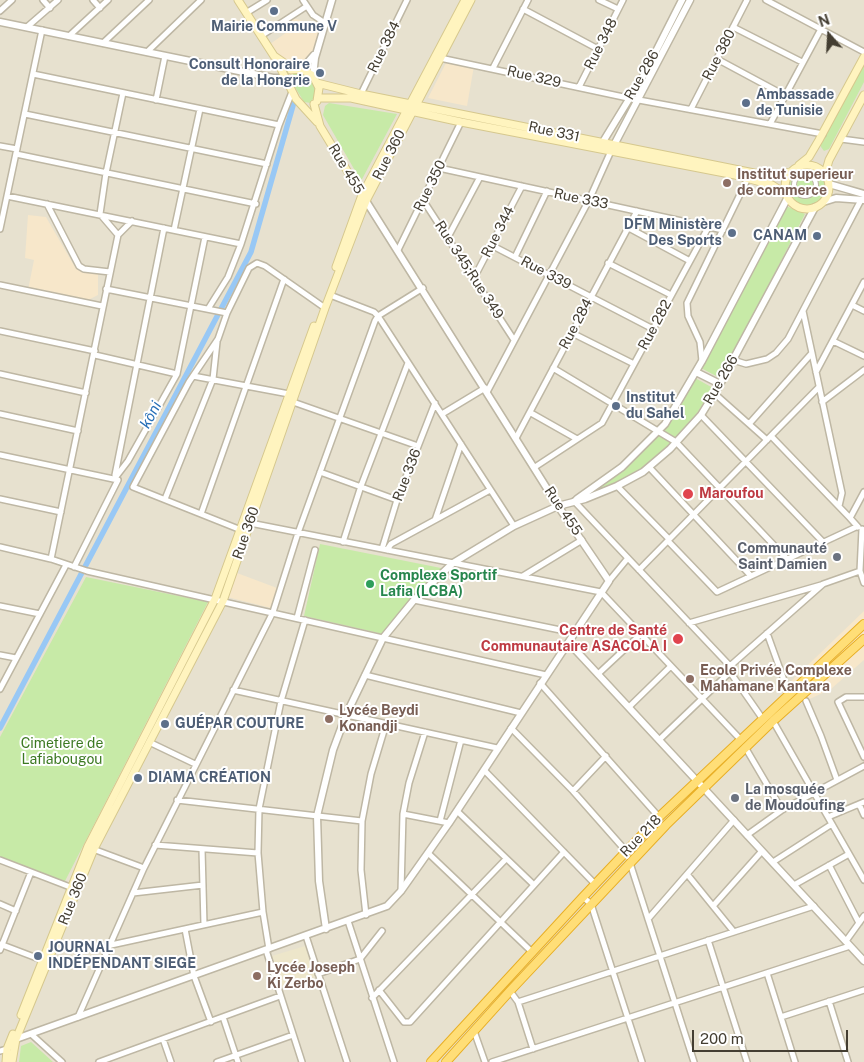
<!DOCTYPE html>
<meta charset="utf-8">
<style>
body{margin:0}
#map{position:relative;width:864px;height:1062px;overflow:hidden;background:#f2efe2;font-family:"Public Sans",sans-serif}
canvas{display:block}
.north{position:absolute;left:804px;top:10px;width:50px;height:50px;-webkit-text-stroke:4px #fff;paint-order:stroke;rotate:341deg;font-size:14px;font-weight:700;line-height:20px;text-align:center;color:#443e32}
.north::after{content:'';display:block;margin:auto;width:18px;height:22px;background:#443e32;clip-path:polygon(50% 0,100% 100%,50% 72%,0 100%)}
.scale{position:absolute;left:692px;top:1030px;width:156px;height:22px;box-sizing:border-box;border:2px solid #443e32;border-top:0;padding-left:6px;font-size:15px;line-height:18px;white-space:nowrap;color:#443e32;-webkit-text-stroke:4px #fff;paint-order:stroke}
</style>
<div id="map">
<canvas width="864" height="1062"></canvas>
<div class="north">N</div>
<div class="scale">200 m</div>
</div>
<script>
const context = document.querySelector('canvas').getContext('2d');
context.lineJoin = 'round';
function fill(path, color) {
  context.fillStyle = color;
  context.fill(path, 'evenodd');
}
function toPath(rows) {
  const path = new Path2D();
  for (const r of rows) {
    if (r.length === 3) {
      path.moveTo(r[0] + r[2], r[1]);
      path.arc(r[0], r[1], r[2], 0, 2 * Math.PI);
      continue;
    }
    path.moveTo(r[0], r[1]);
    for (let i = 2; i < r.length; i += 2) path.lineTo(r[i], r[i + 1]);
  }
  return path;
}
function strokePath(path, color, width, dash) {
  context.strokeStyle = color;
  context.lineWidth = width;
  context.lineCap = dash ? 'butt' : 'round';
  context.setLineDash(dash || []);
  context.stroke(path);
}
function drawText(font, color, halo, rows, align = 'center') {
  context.font = font + ' "Public Sans",sans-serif';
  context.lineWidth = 4;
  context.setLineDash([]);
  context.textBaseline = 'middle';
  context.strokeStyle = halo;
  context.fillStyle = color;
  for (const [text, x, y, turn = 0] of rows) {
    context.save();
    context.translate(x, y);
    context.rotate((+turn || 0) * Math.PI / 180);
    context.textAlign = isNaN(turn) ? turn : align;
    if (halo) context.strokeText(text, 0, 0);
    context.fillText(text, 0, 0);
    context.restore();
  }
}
fill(toPath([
 [0,0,864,0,864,1062,0,1062]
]), '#e7e1cf');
fill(toPath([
 [292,18,321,26,311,58,300,68,286,63,270,44,290,30],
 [447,61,474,66,467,106,428,98],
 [28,215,46,217,76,269,98,273,98,295,86,301,28,290,34,260,25,258],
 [237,573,277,588,271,608,227,597],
 [864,611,864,660,831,689,799,704,792,700,786,686]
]), '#f7e7ca');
fill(toPath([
 [305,946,315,977,282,987,272,956]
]), '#ede6ca');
fill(toPath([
 [864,63,864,82,829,149,824,151,821,147,821,144],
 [294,72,306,74,310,77,316,92,311,103,304,102,290,79],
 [329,103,397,114,361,181,323,115,325,106],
 [807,188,18],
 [786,206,805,214,738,345,721,376,718,377,701,368],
 [695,378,713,388,692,421,673,442,642,469,628,478,586,495,617,473,666,424],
 [320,544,446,569,383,634,304,616],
 [86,577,208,602,64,883,0,857,0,737],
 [31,1042,53,1062,19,1062,21,1046]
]), '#c7eaa7');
strokePath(toPath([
 [0,728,251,252,294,102]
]), '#98c8f5', 5.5);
const pedestrian = toPath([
 [805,185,11]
]);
const minor = toPath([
 [43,0,50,8],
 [93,0,100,8],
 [303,0,313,15,325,23],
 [599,0,618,9],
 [766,0,864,52],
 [523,9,598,49],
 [0,11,12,0],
 [246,13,267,0],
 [27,27,58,0],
 [733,27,802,62],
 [69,36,108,0],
 [261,36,307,6],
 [103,43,149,0],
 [147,52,201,0],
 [440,58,628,98,823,134],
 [717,59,784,95],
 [493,68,528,0],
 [33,74,279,125],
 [579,87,623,0],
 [361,94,407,0],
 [156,100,165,56],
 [691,109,747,0],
 [25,114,267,164],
 [770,124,821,29],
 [841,139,864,142],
 [0,146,17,149],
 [16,154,256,204],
 [439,168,723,230],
 [7,196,241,244],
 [423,200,514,340],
 [47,204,79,266,84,269,110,272],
 [627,227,690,261],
 [0,229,42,30],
 [174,230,200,109],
 [118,235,100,214,106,173,123,93],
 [448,237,480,177],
 [491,245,653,329],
 [398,250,461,122],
 [515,257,547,191],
 [608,263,671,295],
 [474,278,522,186],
 [0,285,102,306],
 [106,289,227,313],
 [330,295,374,312,378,316,514,526],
 [852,305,864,311],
 [208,309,228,277,241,244,279,125,292,92],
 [803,311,842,493,839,506],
 [0,331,95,351],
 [572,333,634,364],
 [833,341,864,356],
 [95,355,177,374],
 [733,360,746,364,767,359,776,353,788,339,861,200],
 [702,361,700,342,688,316,687,303,748,178],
 [553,368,676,442,787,559],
 [816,372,864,282],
 [0,374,86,393],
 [193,376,289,394],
 [487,392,589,200,611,151],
 [714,393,767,440],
 [293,402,418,446],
 [822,402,864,370],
 [531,413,577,439],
 [0,414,78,431],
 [442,414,485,388],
 [701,415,823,542],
 [749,424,812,353],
 [771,436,850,518],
 [516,438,637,211],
 [0,455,118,480,74,567],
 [535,467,602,423,709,226],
 [649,467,751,576],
 [320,472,397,500],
 [115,475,164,228],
 [115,478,128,461,177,374,205,237],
 [617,486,669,539],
 [0,499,61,512],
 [165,499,213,379,217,342],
 [574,501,730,666,730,672,762,718],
 [201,514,284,279],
 [435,520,461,444],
 [250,523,601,592,740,739],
 [858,527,850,518,864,492],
 [241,530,133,487,189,382,218,339,227,313,249,268,257,263,265,266,325,308],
 [668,541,717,592,856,527],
 [343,542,361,486,408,363],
 [0,547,51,559,87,571,546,675],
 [382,549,397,500,435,403],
 [387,550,391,544,490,490],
 [51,559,118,235,132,221],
 [639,570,819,387],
 [860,571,864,583],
 [523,576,582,540],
 [609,581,628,558],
 [414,600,575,633],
 [0,606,40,614],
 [297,618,315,550],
 [689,623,821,585],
 [767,633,789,694],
 [0,655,16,658],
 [730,666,823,584,860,571,862,529],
 [598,674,641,634],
 [365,675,521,713],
 [540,683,659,817],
 [0,689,66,565],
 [233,690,497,748],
 [864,697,846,697,838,702,864,757],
 [806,701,821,736,837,780],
 [629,707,671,666],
 [773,721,864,880],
 [511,728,573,791,626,851],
 [659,740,730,672],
 [149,742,195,764],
 [745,747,782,810],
 [484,770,595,884],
 [573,791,606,756],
 [177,800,362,821],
 [859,804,864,815],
 [457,811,534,885],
 [403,814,449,823],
 [828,817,864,802],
 [440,821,461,740],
 [747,835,782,810,864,766],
 [155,845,258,853],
 [93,849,144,868],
 [202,849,204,925],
 [428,853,532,952],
 [0,860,70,887],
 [773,862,832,824],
 [630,863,694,1062],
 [829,865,859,923],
 [687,874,734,932],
 [794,885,849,854],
 [401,891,403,814,409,783,425,732],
 [133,893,203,885],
 [583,897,591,904,642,1062],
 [0,904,16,911],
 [713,906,762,851],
 [366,915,361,870,362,821,371,774,386,724],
 [648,919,734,820],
 [348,921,394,1062],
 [185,929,194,976,211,1022],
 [306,936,347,1062],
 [708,940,747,1062],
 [846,941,864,916],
 [0,944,42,960],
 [111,945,263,912],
 [269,949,263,912,258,853,259,809,281,701,305,620],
 [0,950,31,872],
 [266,950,302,1062],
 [767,973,795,1062],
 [318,974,360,959,382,931],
 [379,990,404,1022,410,1022,564,852],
 [510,991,518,1002,533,1049],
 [372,998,506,859],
 [829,1001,848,1062],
 [518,1002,814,906],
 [78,1017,144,868,273,612,298,533,375,321,378,316,423,288],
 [223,1017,238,1062],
 [781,1017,864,990],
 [474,1031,485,1062],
 [31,1034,62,1062],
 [163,1039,171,1062],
 [0,1051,7,1049],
 [99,1062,280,996],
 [217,1062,293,1035],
 [492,1062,850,946]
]);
const tertiary = toPath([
 [0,22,273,78,284,78],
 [302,69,314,55],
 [313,76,315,58,332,0],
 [601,145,645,73,682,0],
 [613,147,690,0],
 [829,184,864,194],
 [823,202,836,198,864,200],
 [696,372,720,384],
 [577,499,622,467,665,424,702,361,788,197],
 [569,643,864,961],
 [326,929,319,881,317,816,333,750,346,715,383,638,414,600,453,563,514,526,558,506,585,499,617,486,643,472,670,449,701,415,720,384,815,207],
 [12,1038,16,1039,387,906,401,891,449,823,609,581,558,506,366,201]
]);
const secondary = toPath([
 [238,0,274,56,293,69],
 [277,61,296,99,317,122],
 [291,70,302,69,313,76,319,88,317,101],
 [317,83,361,94,764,175,775,176,790,172],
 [318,98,351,98,461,122,735,175,772,185,786,194],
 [314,104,320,126,363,197],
 [799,165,809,157,819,140,864,57],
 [807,187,22],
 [825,174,829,160,864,95],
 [336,267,362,195,465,0],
 [21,1015,88,846,215,599,314,326],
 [6,1062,7,1049,13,1034],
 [12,1062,16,1039,94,849,223,601,325,308,366,201,471,0]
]);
const trunk = toPath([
 [431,1062,583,897,659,817,864,624],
 [446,1062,510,991,666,825,773,721,864,639]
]);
strokePath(pedestrian, '#beb7a4', 6);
strokePath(minor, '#beb7a4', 8);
strokePath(tertiary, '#beb7a4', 9);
strokePath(secondary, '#d6c88e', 9);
strokePath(trunk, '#e8af26', 10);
strokePath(pedestrian, '#fff', 4);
strokePath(minor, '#fff', 5);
strokePath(tertiary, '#fff', 6);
strokePath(secondary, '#fff4bf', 7);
strokePath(trunk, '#ffde77', 8);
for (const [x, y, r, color] of [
 [274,11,5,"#5c6f8a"],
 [320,73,5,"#5c6f8a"],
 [746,103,5,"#5c6f8a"],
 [727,183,5,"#8d6e63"],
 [732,233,5,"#5c6f8a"],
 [817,236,5,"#5c6f8a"],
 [616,406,5,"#5c6f8a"],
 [688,494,6,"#e0444e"],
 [837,557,5,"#6b7280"],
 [370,584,5,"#2e9e5b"],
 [678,639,6,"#e0444e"],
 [690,679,5,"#8d6e63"],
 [329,719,5,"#8d6e63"],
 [165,724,5,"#5c6f8a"],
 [138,778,5,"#5c6f8a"],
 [735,798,5,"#6b7280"],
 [38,956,5,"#5c6f8a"],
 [257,976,5,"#8d6e63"]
]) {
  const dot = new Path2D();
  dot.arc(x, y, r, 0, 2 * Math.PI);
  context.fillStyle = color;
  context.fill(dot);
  strokePath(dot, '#fff', 2);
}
drawText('bold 14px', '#4e5e75', '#fff', [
 ["Mairie Commune V",274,27,"center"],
 ["Consult Honoraire",310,65,"right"],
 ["de la Hongrie",310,81,"right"],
 ["Ambassade",756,95],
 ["de Tunisie",756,111],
 ["DFM Ministère",722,225,"right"],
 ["Des Sports",722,241,"right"],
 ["CANAM",807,236,"right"],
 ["Institut",626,398],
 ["du Sahel",626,414],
 ["GUÉPAR COUTURE",175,724],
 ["DIAMA CRÉATION",148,778],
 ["JOURNAL",48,948],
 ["INDÉPENDANT SIEGE",48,964]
], 'left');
drawText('14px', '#443e32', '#fff', [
 ["Rue 348",601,44,-63],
 ["Rue 384",384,47,-64],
 ["Rue 380",719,55,-63],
 ["Rue 286",642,75,-60],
 ["Rue 329",534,77,13],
 ["Rue 331",554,132,12],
 ["Rue 360",389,155,-63],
 ["Rue 455",346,169,59],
 ["Rue 350",430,186,-64],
 ["Rue 333",581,199,12],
 ["Rue 344",498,232,-63],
 ["Rue 345;Rue 349",469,270,57],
 ["Rue 339",546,273,28],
 ["Rue 284",576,324,-62],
 ["Rue 282",655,325,-62],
 ["Rue 266",721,380,-60],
 ["Rue 336",407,475,-69],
 ["Rue 455",563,511,56],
 ["Rue 360",246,533,-71],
 ["Rue 218",641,836,-46],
 ["Rue 360",73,899,-68]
]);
drawText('bold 14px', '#785e54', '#fff', [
 ["Institut superieur",737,175],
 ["de commerce",737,191],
 ["Ecole Privée Complexe",700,671],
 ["Mahamane Kantara",700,687],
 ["Lycée Beydi",339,711],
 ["Konandji",339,727],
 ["Lycée Joseph",267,968],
 ["Ki Zerbo",267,984]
], 'left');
drawText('bold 14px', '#be3a42', '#fff', [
 ["Maroufou",699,494],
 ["Centre de Santé",667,631,"right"],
 ["Communautaire ASACOLA I",667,647,"right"]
], 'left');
drawText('bold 14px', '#5b616d', '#fff', [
 ["Communauté",827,549],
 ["Saint Damien",827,565],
 ["La mosquée",745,790,"left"],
 ["de Moudoufing",745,806,"left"]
], 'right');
drawText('bold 14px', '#27864d', '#fff', [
 ["Complexe Sportif",380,576],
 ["Lafia (LCBA)",380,592]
], 'left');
drawText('14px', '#3c7922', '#fff', [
 ["Cimetiere de",62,744],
 ["Lafiabougou",62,760]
]);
drawText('italic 15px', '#256eb6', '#fff', [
 ["kôni",151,415,-62]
]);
</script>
